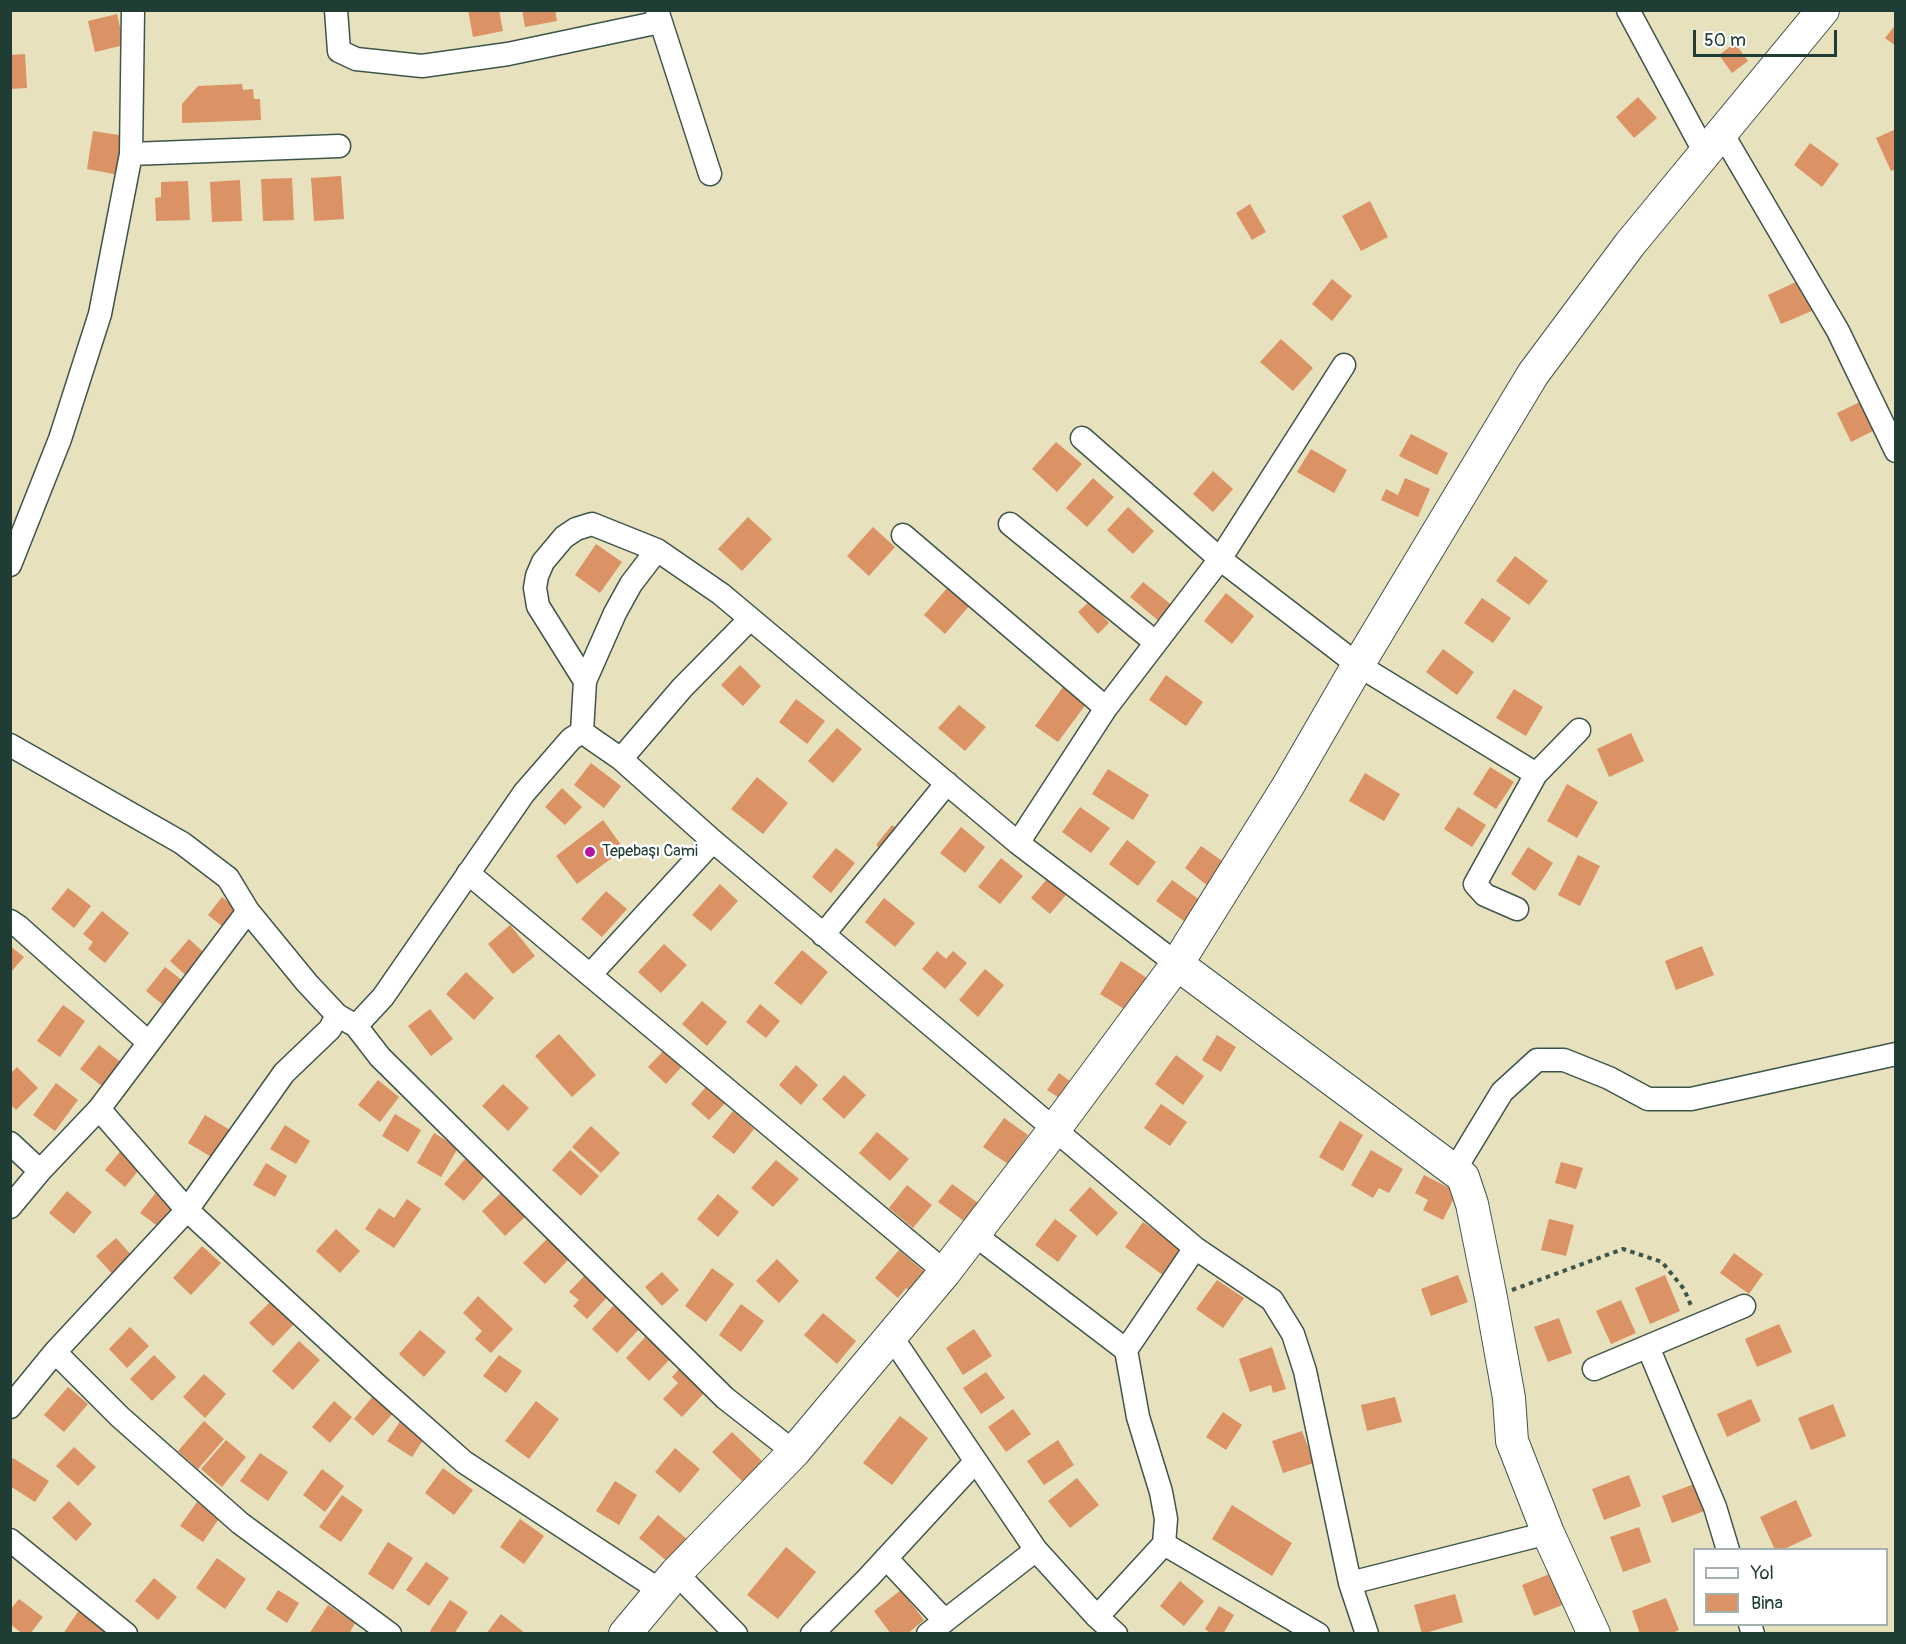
<!DOCTYPE html>
<meta charset="utf-8">
<style>
body{margin:0}
#map{position:relative;width:1906px;height:1644px;overflow:hidden;background:#e8e1bd;font-family:Pangolin,sans-serif}
canvas{display:block}
.frame{position:absolute;inset:0;border:12px solid #1f3d34;pointer-events:none}
.legend{position:absolute;left:1693px;top:1548px;width:195px;height:78px;box-sizing:border-box;background:#fff;border:2px solid #a5b1ae;margin:0;padding:8px 10px;list-style:none;font-size:18px;color:#1f3d34}
.legend li{display:flex;align-items:center;gap:12px;height:30px}
.legend b{width:30px;border:2px solid #a5b1ae}
.scale{position:absolute;left:1693px;top:30px;width:144px;height:27px;box-sizing:border-box;border:3px solid #1f3d34;border-top:0;padding-left:8px;font-size:18px;line-height:21px;white-space:nowrap;color:#1f3d34;-webkit-text-stroke:4px #fff;paint-order:stroke}
</style>
<div id="map">
<canvas width="1906" height="1644"></canvas>
<div class="frame"></div>
<ul class="legend">
<li><b style="height:8px;background:#fff"></b>Yol</li>
<li><b style="height:16px;background:#db9264"></b>Bina</li>
</ul>
<div class="scale">50 m</div>
</div>
<script>
const context = document.querySelector('canvas').getContext('2d');
context.lineJoin = 'round';
function fill(path, color) {
  context.fillStyle = color;
  context.fill(path, 'evenodd');
}
function toPath(rows) {
  const path = new Path2D();
  for (const r of rows) {
    path.moveTo(r[0], r[1]);
    for (let i = 2; i < r.length; i += 2) path.lineTo(r[i], r[i + 1]);
  }
  return path;
}
function strokePath(path, color, width, dash) {
  context.strokeStyle = color;
  context.lineWidth = width;
  context.lineCap = dash ? 'butt' : 'round';
  context.setLineDash(dash || []);
  context.stroke(path);
}
function drawText(font, color, halo, rows, align = 'center') {
  context.font = font + ' Pangolin,sans-serif';
  context.lineWidth = 5;
  context.setLineDash([]);
  context.textBaseline = 'middle';
  context.strokeStyle = halo;
  context.fillStyle = color;
  for (const [text, x, y, turn = 0] of rows) {
    context.save();
    context.translate(x, y);
    context.rotate((+turn || 0) * Math.PI / 180);
    context.textAlign = isNaN(turn) ? turn : align;
    if (halo) context.strokeText(text, 0, 0);
    context.fillText(text, 0, 0);
    context.restore();
  }
}
fill(toPath([
 [468,10,499,10,503,31,473,37],
 [522,10,555,10,557,21,525,27],
 [117,14,124,45,95,52,88,21],
 [1896,24,1896,46,1885,38],
 [1735,43,1748,61,1732,73,1719,55],
 [25,54,27,88,10,89,10,55],
 [242,84,243,90,253,89,254,99,260,99,261,120,182,123,182,104,198,86],
 [1638,97,1657,118,1634,138,1616,117],
 [1896,129,1896,169,1891,171,1876,138],
 [93,131,125,136,119,175,87,169],
 [1810,143,1839,164,1822,187,1794,165],
 [341,176,344,219,314,221,311,178],
 [292,178,294,220,263,221,261,179],
 [240,180,242,221,212,222,210,182],
 [188,181,190,220,156,221,155,198,161,197,161,182],
 [1370,201,1388,237,1361,251,1342,216],
 [1250,204,1266,232,1252,240,1236,213],
 [1332,279,1352,296,1332,321,1312,304],
 [1800,280,1814,310,1781,324,1768,295],
 [1281,339,1313,368,1293,391,1260,362],
 [1866,399,1881,427,1851,442,1837,413],
 [1411,434,1448,453,1437,475,1399,456],
 [1056,442,1082,464,1057,492,1032,469],
 [1311,449,1347,470,1334,493,1297,472],
 [1213,471,1233,489,1213,512,1193,494],
 [1093,478,1114,497,1087,527,1066,508],
 [1405,478,1430,489,1418,517,1381,500,1386,489,1398,495],
 [1128,507,1154,531,1133,554,1107,530],
 [748,517,772,539,742,571,718,549],
 [873,527,895,547,869,576,847,556],
 [596,544,622,562,600,593,575,575],
 [1515,556,1548,581,1529,605,1496,581],
 [1143,582,1173,606,1160,622,1130,597],
 [948,587,970,605,945,634,924,615],
 [1226,593,1254,616,1232,644,1204,621],
 [1482,598,1511,618,1493,643,1464,623],
 [1090,601,1109,623,1098,634,1078,612],
 [1443,649,1474,672,1457,695,1426,672],
 [740,665,761,686,743,706,721,685],
 [1166,675,1203,702,1186,726,1149,700],
 [1063,687,1086,704,1058,742,1035,726],
 [1514,689,1543,707,1526,736,1496,718],
 [796,699,825,721,807,744,779,722],
 [959,705,986,727,965,751,938,728],
 [837,728,862,749,833,783,808,761],
 [1631,733,1644,761,1609,777,1597,749],
 [591,763,621,786,604,808,574,785],
 [1490,767,1514,782,1496,809,1473,794],
 [1108,769,1149,795,1133,820,1092,794],
 [1365,773,1400,794,1384,821,1349,801],
 [757,777,788,803,763,834,731,809],
 [1567,784,1598,802,1577,838,1547,821],
 [562,788,582,807,565,825,545,807],
 [1080,807,1110,828,1091,853,1062,832],
 [1458,807,1486,825,1472,847,1444,829],
 [603,820,624,849,577,884,556,856],
 [892,825,901,832,886,853,876,845],
 [961,827,985,847,965,873,940,853],
 [1127,840,1156,862,1138,886,1109,864],
 [1201,846,1225,863,1208,886,1185,868],
 [1528,847,1553,863,1535,891,1511,874],
 [836,848,855,863,831,893,812,877],
 [1578,855,1600,866,1580,906,1558,895],
 [1001,858,1023,876,1000,904,978,887],
 [1047,879,1066,895,1050,914,1031,898],
 [1172,880,1204,903,1188,924,1156,901],
 [720,884,738,901,711,931,692,915],
 [68,888,91,906,74,928,51,909],
 [606,891,627,909,602,937,581,919],
 [222,897,242,913,228,931,208,915],
 [884,898,915,923,895,947,865,922],
 [102,911,129,933,105,963,88,949,93,942,83,934],
 [510,925,535,956,513,974,488,944],
 [189,939,210,958,191,980,170,961],
 [664,944,687,965,661,993,638,972],
 [10,946,24,957,10,973],
 [1702,946,1714,975,1676,990,1665,961],
 [802,950,828,972,801,1005,774,983],
 [937,951,946,959,953,951,967,963,945,989,922,969],
 [1121,961,1147,978,1126,1010,1100,994],
 [165,967,187,984,168,1009,146,991],
 [985,969,1004,985,978,1017,959,1000],
 [466,972,494,998,474,1020,446,994],
 [702,1001,727,1022,707,1046,682,1024],
 [760,1004,780,1021,766,1038,746,1022],
 [63,1005,85,1021,60,1057,37,1041],
 [430,1009,453,1039,431,1056,408,1026],
 [559,1034,596,1075,572,1097,535,1056],
 [1217,1035,1236,1047,1221,1072,1202,1060],
 [99,1045,122,1063,103,1087,80,1069],
 [669,1045,687,1061,666,1084,648,1067],
 [1176,1055,1204,1076,1183,1105,1155,1084],
 [796,1065,818,1085,801,1105,779,1085],
 [17,1067,38,1088,16,1110,10,1104,10,1074],
 [1059,1073,1075,1085,1064,1101,1047,1090],
 [844,1075,866,1095,844,1119,822,1099],
 [378,1080,399,1097,380,1122,358,1105],
 [711,1081,730,1098,709,1120,691,1104],
 [56,1083,78,1100,55,1131,33,1115],
 [503,1084,529,1108,508,1131,482,1106],
 [1161,1104,1187,1122,1170,1146,1144,1128],
 [733,1111,754,1129,734,1154,712,1137],
 [395,1114,421,1130,408,1152,382,1136],
 [205,1115,230,1130,213,1158,188,1143],
 [1004,1118,1028,1135,1008,1164,983,1147],
 [1340,1121,1363,1135,1343,1171,1319,1157],
 [285,1125,310,1141,296,1164,270,1149],
 [591,1126,620,1153,601,1173,572,1147],
 [877,1132,909,1159,890,1181,859,1153],
 [434,1133,458,1148,441,1177,417,1163],
 [123,1148,143,1165,125,1187,105,1170],
 [570,1150,599,1176,581,1196,552,1170],
 [1371,1150,1403,1169,1389,1193,1379,1188,1373,1198,1351,1185],
 [465,1159,485,1176,464,1201,444,1184],
 [776,1160,799,1179,773,1207,751,1188],
 [1561,1162,1583,1168,1576,1189,1555,1183],
 [266,1163,287,1176,275,1197,253,1185],
 [1424,1175,1457,1192,1443,1220,1423,1210,1428,1200,1415,1193],
 [952,1184,978,1203,964,1221,938,1202],
 [907,1185,932,1205,913,1228,889,1208],
 [1090,1187,1118,1213,1097,1236,1069,1210],
 [158,1190,176,1204,159,1227,140,1213],
 [67,1191,92,1212,74,1234,49,1213],
 [503,1191,526,1216,505,1236,482,1211],
 [718,1194,739,1212,718,1237,697,1219],
 [407,1199,421,1209,394,1248,365,1229,379,1208,394,1218],
 [1055,1219,1077,1236,1058,1262,1035,1245],
 [1549,1219,1574,1225,1566,1256,1541,1250],
 [1143,1222,1183,1251,1164,1276,1125,1247],
 [336,1229,360,1251,340,1273,316,1251],
 [550,1236,571,1257,545,1284,523,1263],
 [116,1238,135,1259,115,1277,96,1256],
 [202,1246,221,1263,191,1295,173,1278],
 [899,1250,929,1276,914,1295,906,1288,898,1298,875,1278],
 [1734,1253,1763,1274,1749,1294,1720,1273],
 [777,1259,799,1281,779,1303,756,1281],
 [712,1268,734,1284,706,1322,685,1306],
 [588,1272,611,1293,587,1319,573,1306,579,1300,569,1292],
 [662,1272,679,1290,662,1306,645,1287],
 [1458,1275,1468,1302,1431,1316,1421,1289],
 [1665,1275,1680,1311,1650,1324,1635,1288],
 [1217,1280,1244,1298,1223,1328,1196,1309],
 [478,1296,513,1329,491,1353,475,1339,482,1331,463,1313],
 [272,1300,295,1323,273,1346,249,1323],
 [1621,1300,1636,1333,1611,1344,1596,1311],
 [617,1302,642,1326,617,1353,592,1329],
 [741,1304,764,1321,741,1352,719,1335],
 [823,1313,856,1341,837,1364,804,1335],
 [1559,1318,1572,1353,1548,1362,1534,1327],
 [1779,1324,1792,1352,1757,1367,1745,1339],
 [130,1327,149,1346,127,1368,109,1349],
 [974,1329,992,1356,963,1375,946,1348],
 [420,1330,446,1352,424,1377,399,1354],
 [648,1334,672,1357,649,1381,626,1358],
 [299,1341,320,1360,293,1390,272,1371],
 [1272,1347,1286,1389,1273,1393,1271,1385,1250,1392,1239,1359],
 [154,1355,176,1377,152,1401,130,1379],
 [499,1355,522,1371,506,1393,483,1376],
 [681,1367,706,1391,682,1417,663,1399,678,1383,672,1377],
 [986,1372,1005,1398,981,1414,963,1388],
 [204,1374,226,1394,205,1418,183,1397],
 [68,1387,88,1404,64,1432,44,1415],
 [374,1395,394,1412,373,1436,354,1419],
 [1395,1397,1402,1422,1367,1431,1361,1405],
 [1751,1399,1761,1421,1727,1437,1717,1414],
 [334,1401,352,1417,330,1443,312,1427],
 [536,1401,559,1419,529,1459,505,1441],
 [1833,1404,1846,1436,1811,1450,1798,1418],
 [1013,1409,1031,1434,1006,1452,988,1427],
 [1223,1412,1242,1425,1226,1450,1206,1437],
 [900,1416,928,1438,892,1485,863,1463],
 [401,1420,425,1437,412,1457,387,1441],
 [204,1421,224,1439,198,1469,178,1451],
 [1302,1431,1314,1463,1283,1473,1272,1441],
 [732,1432,763,1462,743,1482,712,1452],
 [226,1440,246,1457,222,1487,201,1469],
 [1058,1440,1074,1465,1044,1485,1027,1461],
 [74,1447,96,1467,78,1486,56,1466],
 [675,1448,700,1469,680,1493,655,1472],
 [260,1453,288,1472,268,1501,240,1481],
 [13,1458,49,1481,35,1502,10,1486,10,1462],
 [443,1468,473,1490,454,1515,425,1493],
 [322,1469,344,1486,325,1512,303,1495],
 [1629,1475,1641,1506,1604,1520,1592,1489],
 [1077,1478,1099,1505,1070,1528,1048,1501],
 [615,1481,637,1495,619,1525,596,1511],
 [1697,1483,1707,1510,1672,1523,1662,1496],
 [342,1495,363,1510,341,1542,319,1527],
 [1796,1500,1812,1536,1782,1550,1775,1550,1760,1517],
 [69,1501,92,1524,76,1541,52,1518],
 [197,1502,220,1517,203,1542,180,1526],
 [1232,1505,1292,1543,1272,1576,1212,1539],
 [658,1515,687,1539,668,1562,639,1538],
 [520,1519,544,1536,524,1564,500,1547],
 [1639,1527,1651,1562,1623,1572,1610,1537],
 [388,1542,413,1558,393,1590,368,1574],
 [786,1547,816,1572,778,1619,747,1595],
 [217,1558,246,1579,225,1609,196,1588],
 [426,1562,449,1578,429,1606,406,1590],
 [1552,1573,1565,1604,1534,1616,1522,1585],
 [154,1578,177,1597,158,1620,135,1601],
 [1180,1581,1204,1601,1184,1626,1160,1606],
 [278,1590,299,1603,287,1623,266,1609],
 [901,1590,924,1620,907,1634,891,1634,874,1611],
 [1455,1594,1463,1622,1422,1634,1414,1605],
 [1666,1598,1679,1630,1670,1634,1640,1634,1632,1611],
 [19,1599,43,1617,30,1634,23,1634,10,1624,10,1610],
 [450,1600,468,1612,454,1634,433,1634,430,1631],
 [328,1605,355,1623,349,1634,309,1634],
 [1219,1606,1234,1615,1223,1634,1212,1634,1205,1629],
 [79,1610,108,1634,63,1634],
 [501,1614,526,1634,486,1634]
]), '#db9264');
const street = toPath([
 [336,10,339,51,356,59,422,66,508,54,660,22],
 [657,10,710,174],
 [1628,10,1705,153],
 [1722,133,1838,331,1896,451],
 [131,154,339,146],
 [1082,438,1220,559,1358,665,1536,774],
 [1010,524,1155,642],
 [903,535,1106,708],
 [10,565,60,439,100,314,131,154,133,10],
 [585,681,538,606,535,588,537,576,543,562,564,537,576,529,592,524,657,550,721,594,1018,843,1177,964],
 [582,732,621,759,713,841,1195,1248,1272,1300,1293,1334,1305,1371,1350,1583,1367,1634],
 [582,732,585,681,615,613,631,584,657,550],
 [10,745,182,843,228,878,248,911,307,983,337,1015,356,1026,380,1057,725,1398,794,1452],
 [621,759,682,688,750,619],
 [1018,843,1106,708,1220,559,1344,365],
 [468,873,945,1272],
 [1517,909,1485,895,1475,884,1536,774,1579,730],
 [10,921,19,927,148,1042],
 [823,935,947,783],
 [590,975,713,841],
 [356,1026,383,997,524,793,571,739,582,732],
 [99,1109,187,1210,377,1385,464,1462,661,1591],
 [10,1143,40,1171],
 [1454,1171,1502,1092,1537,1060,1564,1060,1609,1078,1648,1099,1691,1099,1896,1054],
 [10,1207,40,1171,99,1109,248,911],
 [975,1235,1126,1350,1138,1417,1161,1492,1166,1519,1164,1544,1097,1617],
 [891,1336,1036,1550,1097,1617,1116,1634],
 [1648,1347,1715,1507,1728,1550],
 [1126,1350,1195,1248],
 [55,1352,120,1417,240,1523,390,1634],
 [1594,1369,1744,1306],
 [10,1407,55,1352,187,1210,284,1073,330,1029,337,1015],
 [10,1540,126,1634],
 [1164,1544,1318,1634],
 [886,1558,945,1621],
 [676,1573,736,1634],
 [1350,1583,1548,1533],
 [1750,1624,1753,1634],
 [812,1634,868,1578,975,1462],
 [928,1634,1036,1550]
]);
const secondary = toPath([
 [1177,964,1463,1177,1472,1204,1491,1298,1509,1398,1512,1441,1548,1533,1594,1634],
 [625,1634,676,1573,794,1452,945,1272,1054,1130,1177,964,1288,786,1358,665,1533,374,1630,244,1823,10]
]);
strokePath(street, '#3d5649', 25);
strokePath(secondary, '#3d5649', 34);
strokePath(toPath([
 [1512,1290,1623,1249,1662,1262,1684,1289,1692,1308]
]), '#3d5649', 4, [4.5, 4.5]);
strokePath(street, '#fff', 22);
strokePath(secondary, '#fff', 32);
for (const [x, y, r, color] of [
 [590,852,6,"#b5179e"]
]) {
  const dot = new Path2D();
  dot.arc(x, y, r, 0, 2 * Math.PI);
  context.fillStyle = color;
  context.fill(dot);
  strokePath(dot, '#fff', 2);
}
drawText('16px', '#1f3d34', '#fff', [
 ["Tepebaşı Cami",602,852]
], 'left');
</script>
